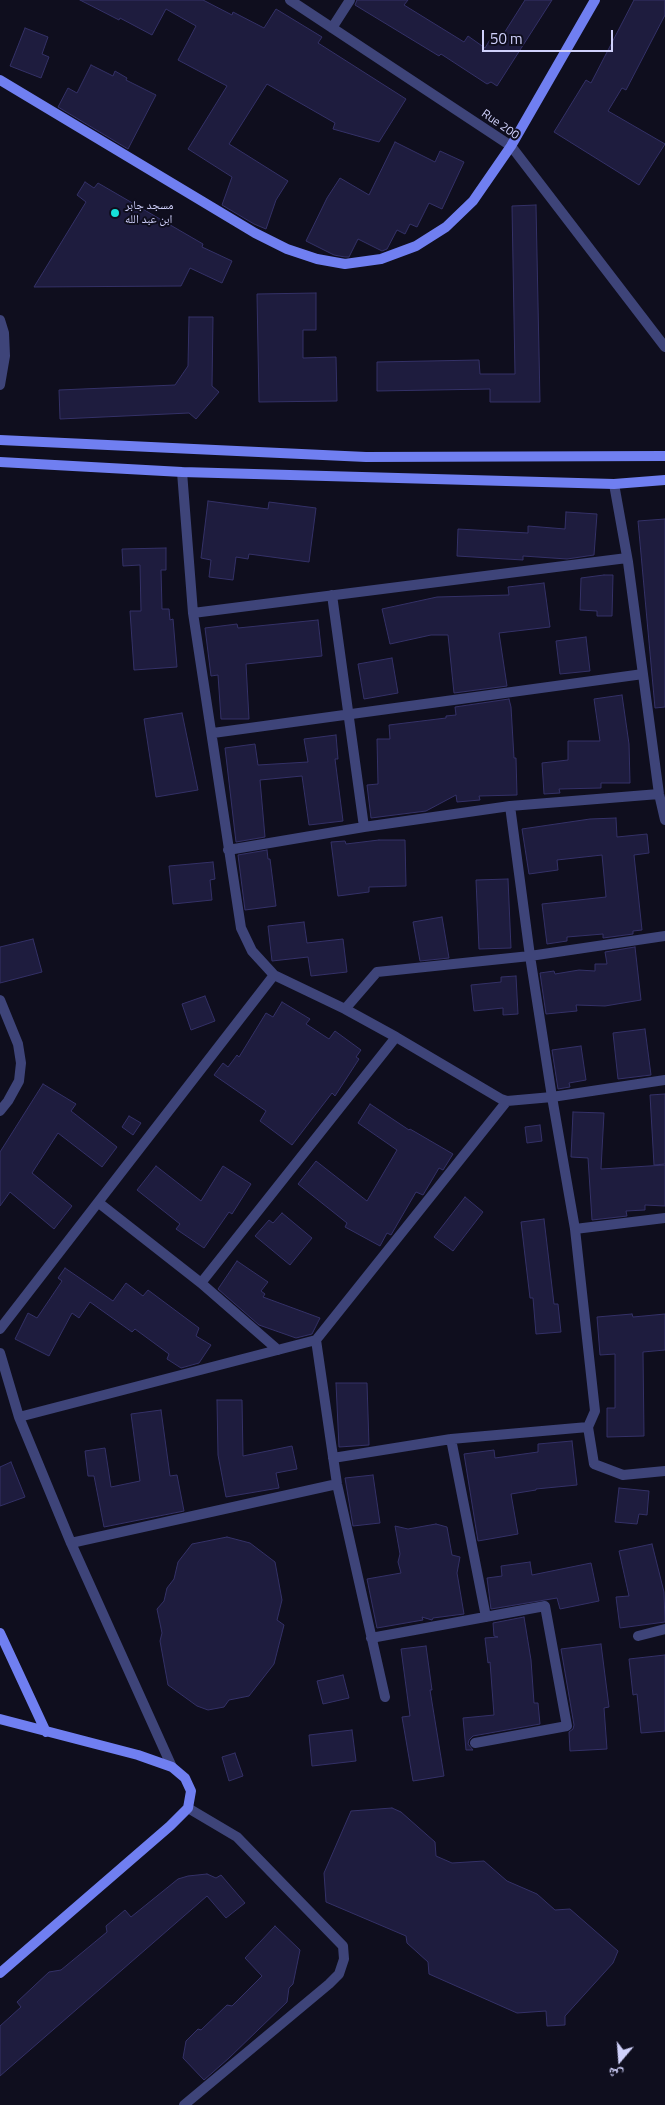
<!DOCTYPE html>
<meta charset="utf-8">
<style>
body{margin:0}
#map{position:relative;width:665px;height:2105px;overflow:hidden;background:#0f0e1e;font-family:"Titillium Web","Noto Naskh Arabic",sans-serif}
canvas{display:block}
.north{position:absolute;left:595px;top:2035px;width:50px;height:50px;-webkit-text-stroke:4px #0f0e1e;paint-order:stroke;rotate:198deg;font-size:14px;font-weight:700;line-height:20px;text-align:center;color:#d0d1fb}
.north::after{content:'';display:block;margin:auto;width:18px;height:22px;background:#d0d1fb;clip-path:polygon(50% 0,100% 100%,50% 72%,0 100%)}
.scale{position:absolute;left:482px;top:30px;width:131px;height:22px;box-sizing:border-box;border:2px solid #d0d1fb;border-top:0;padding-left:6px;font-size:15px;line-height:18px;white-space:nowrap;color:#d0d1fb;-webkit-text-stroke:4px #0f0e1e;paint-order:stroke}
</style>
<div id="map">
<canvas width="665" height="2105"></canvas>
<div class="north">ش</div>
<div class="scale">50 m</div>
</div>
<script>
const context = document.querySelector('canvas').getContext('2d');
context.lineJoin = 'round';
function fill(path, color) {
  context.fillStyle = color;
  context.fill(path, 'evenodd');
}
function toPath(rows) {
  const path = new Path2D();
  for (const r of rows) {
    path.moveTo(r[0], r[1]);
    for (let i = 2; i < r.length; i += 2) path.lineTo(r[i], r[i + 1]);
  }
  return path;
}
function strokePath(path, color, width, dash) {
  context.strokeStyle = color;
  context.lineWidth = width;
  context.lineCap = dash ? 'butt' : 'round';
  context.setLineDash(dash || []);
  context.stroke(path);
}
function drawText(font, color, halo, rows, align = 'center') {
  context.font = font + ' "Titillium Web","Noto Naskh Arabic",sans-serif';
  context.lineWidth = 4;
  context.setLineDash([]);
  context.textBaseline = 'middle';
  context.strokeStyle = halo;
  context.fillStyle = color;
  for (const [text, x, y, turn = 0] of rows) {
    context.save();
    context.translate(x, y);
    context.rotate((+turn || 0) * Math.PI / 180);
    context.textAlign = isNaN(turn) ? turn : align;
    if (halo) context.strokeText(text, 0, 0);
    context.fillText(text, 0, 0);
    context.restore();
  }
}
const building = toPath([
 [80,0,203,0,232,15,233,12,264,28,276,9,322,37,318,43,406,99,379,142,333,129,335,123,267,84,229,144,288,181,276,200,266,229,254,224,222,205,232,177,188,149,227,86,178,60,196,26,166,9,152,35,120,18,119,20,80,0],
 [357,0,408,0,404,5,464,42,468,36,485,48,494,33,501,38,525,0,552,0,497,86,491,82,487,84,441,54,439,56,355,5,357,0],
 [634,0,665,0,665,15,626,90,622,88,608,111,665,144,639,185,554,132,586,80,591,83,634,0],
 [25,28,48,37,42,54,49,57,41,78,10,66,25,28],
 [91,65,113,76,115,71,127,78,126,80,156,95,128,149,58,107,68,88,77,93,91,65],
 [395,142,435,162,440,151,464,162,442,209,429,203,417,227,410,224,405,234,397,230,387,249,382,251,358,239,349,257,345,257,334,255,306,241,327,198,340,178,369,195,395,142],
 [85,182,94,188,98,183,203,244,202,247,232,261,222,283,190,268,181,286,34,287,86,202,77,195,85,182],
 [536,205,540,402,490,402,490,389,377,391,377,362,479,360,480,374,515,374,512,206,536,205],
 [316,293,316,330,303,330,303,358,336,357,337,401,259,402,257,294,316,293],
 [189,317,213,317,212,386,219,392,196,419,189,413,60,419,59,390,175,385,188,366,189,317],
 [208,501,268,509,269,502,316,508,309,562,249,554,248,559,236,557,233,580,209,577,211,560,201,558,208,501],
 [566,512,597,514,594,555,567,559,523,556,523,560,457,556,458,529,528,533,528,526,565,529,566,512],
 [665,519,665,707,655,708,638,521,665,519],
 [166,548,166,570,161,570,162,609,169,609,170,620,173,619,177,667,134,670,130,611,141,611,140,565,123,566,122,549,166,548],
 [604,575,613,575,612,616,597,616,597,611,580,610,581,578,604,575],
 [544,583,550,627,499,633,507,686,454,693,448,635,431,635,390,644,382,609,437,597,509,595,508,587,544,583],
 [318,620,322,656,246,664,249,719,221,719,218,675,211,676,205,628,237,624,238,628,318,620],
 [586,637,590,671,560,674,556,641,586,637],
 [392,658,398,693,364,699,358,664,392,658],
 [622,695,629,744,630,783,601,783,601,788,559,789,560,793,544,794,542,763,568,760,568,741,600,741,594,699,622,695],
 [509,699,511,707,514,758,516,758,517,795,479,796,480,800,457,802,456,795,426,811,371,818,367,785,378,784,377,739,390,739,389,725,446,718,446,716,456,715,455,707,509,699],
 [182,713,198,790,156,797,144,719,182,713],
 [336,735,338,759,335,759,343,821,309,825,302,776,260,780,265,837,236,842,225,748,255,744,258,765,308,762,304,739,336,735],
 [616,818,617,837,647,834,649,853,634,855,642,930,633,931,633,934,603,938,603,934,567,937,567,941,547,944,542,904,606,897,602,855,557,860,558,870,529,874,522,829,590,819,616,818],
 [379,840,405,840,406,886,369,887,369,892,338,896,331,842,345,841,346,844,379,840],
 [267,850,268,859,270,859,276,906,245,910,238,855,267,850],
 [213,862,215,879,210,880,212,900,173,904,169,866,213,862],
 [508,879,511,948,479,949,476,880,508,879],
 [442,917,449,958,420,961,413,922,442,917],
 [304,922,307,943,343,939,347,972,311,976,308,957,272,961,268,926,304,922],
 [33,939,42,972,0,983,0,947,33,939],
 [635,947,641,1000,605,1006,576,1005,577,1011,546,1014,540,973,554,971,555,974,579,970,595,971,595,964,607,964,605,952,635,947],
 [516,976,518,1014,503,1015,503,1008,474,1011,471,985,501,982,501,977,516,976],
 [205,996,215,1021,191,1030,182,1004,205,996],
 [282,1002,310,1019,306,1024,329,1039,335,1031,361,1050,356,1057,359,1059,335,1096,332,1093,292,1145,260,1121,266,1111,214,1075,223,1063,228,1067,237,1055,239,1057,266,1013,273,1017,282,1002],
 [645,1029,651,1075,618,1079,613,1033,645,1029],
 [581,1046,586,1080,569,1083,570,1087,558,1089,552,1050,581,1046],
 [43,1084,76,1104,71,1111,117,1147,102,1167,58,1133,32,1173,72,1206,54,1229,10,1192,0,1206,0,1152,43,1084],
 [665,1094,665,1164,654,1165,650,1095,665,1094],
 [370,1104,409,1130,410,1129,453,1154,443,1170,439,1168,423,1195,416,1192,391,1235,387,1233,380,1246,345,1227,347,1223,298,1184,316,1161,367,1201,397,1150,358,1123,370,1104],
 [573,1112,604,1113,601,1169,665,1165,665,1206,645,1205,645,1210,626,1211,627,1216,592,1220,588,1158,571,1157,573,1112],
 [129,1116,141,1123,133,1135,122,1127,129,1116],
 [540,1125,542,1141,527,1143,525,1127,540,1125],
 [156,1166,201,1201,223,1166,251,1184,232,1214,229,1212,204,1248,176,1229,180,1224,137,1190,156,1166],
 [465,1197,483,1212,453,1251,434,1237,465,1197],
 [282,1213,312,1238,290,1265,255,1236,269,1220,273,1223,282,1213],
 [544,1219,554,1304,558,1304,561,1332,536,1334,533,1298,530,1298,521,1222,544,1219],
 [237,1261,268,1282,261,1291,265,1294,263,1297,320,1318,312,1334,296,1338,259,1325,218,1289,237,1261],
 [65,1268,113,1301,126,1283,143,1296,148,1290,199,1328,196,1336,211,1345,199,1363,181,1368,167,1359,169,1354,135,1329,132,1332,90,1302,79,1318,72,1313,49,1356,15,1339,28,1313,37,1318,62,1281,58,1278,65,1268],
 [632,1314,633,1317,665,1314,665,1350,643,1352,644,1436,607,1437,607,1408,615,1408,615,1354,600,1355,597,1317,632,1314],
 [336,1383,367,1383,369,1445,339,1447,336,1383],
 [217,1400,242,1400,243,1456,292,1446,297,1469,276,1473,279,1488,226,1497,218,1455,217,1400],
 [161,1410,170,1476,177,1475,184,1511,104,1527,94,1476,88,1476,85,1451,105,1448,111,1487,140,1481,131,1414,161,1410],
 [572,1441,577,1485,536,1489,536,1490,511,1494,518,1534,478,1541,464,1454,494,1450,495,1458,538,1452,538,1444,572,1441],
 [11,1462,25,1497,0,1506,0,1467,11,1462],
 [373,1475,380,1523,353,1526,345,1478,373,1475],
 [619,1488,649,1491,647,1515,639,1514,637,1524,615,1522,619,1488],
 [436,1524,447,1527,452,1555,460,1557,457,1573,464,1614,433,1618,432,1620,422,1617,423,1620,377,1628,367,1579,401,1573,398,1562,400,1554,395,1526,408,1529,436,1524],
 [227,1537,250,1543,275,1562,282,1600,277,1620,284,1625,274,1664,249,1696,229,1700,224,1707,208,1710,197,1706,168,1685,160,1641,162,1633,157,1609,164,1601,167,1588,174,1579,178,1562,192,1544,227,1537],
 [652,1544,664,1592,665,1622,620,1628,616,1597,629,1596,619,1551,652,1544],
 [530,1562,532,1575,591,1563,599,1601,560,1609,557,1598,491,1609,487,1578,502,1576,501,1566,530,1562],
 [524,1617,531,1660,534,1703,538,1703,540,1724,473,1736,469,1740,468,1744,473,1750,466,1750,463,1718,494,1715,490,1662,488,1663,485,1638,498,1637,494,1636,493,1623,524,1617],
 [601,1644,609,1707,604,1708,607,1749,570,1751,569,1732,573,1729,574,1725,561,1649,601,1644],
 [426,1646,432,1690,430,1690,444,1776,413,1781,402,1717,410,1716,401,1649,426,1646],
 [665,1655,665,1731,641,1733,637,1694,633,1695,629,1659,665,1655],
 [343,1675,349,1698,323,1704,317,1681,343,1675],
 [352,1730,356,1761,312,1766,309,1735,352,1730],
 [235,1753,243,1776,229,1781,222,1757,235,1753],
 [392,1808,401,1812,435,1842,436,1856,452,1863,484,1861,507,1881,537,1894,555,1910,570,1909,618,1951,613,1963,565,2016,565,2025,547,2026,546,2011,517,2013,429,1974,428,1962,407,1943,406,1936,326,1902,324,1873,351,1811,392,1808],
 [207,1874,216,1878,221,1875,245,1903,226,1918,207,1896,0,2076,0,2026,21,2007,17,2002,49,1972,61,1970,107,1932,106,1926,125,1910,131,1917,178,1879,188,1876,207,1874],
 [275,1926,300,1950,293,1984,289,1988,287,2002,229,2058,204,2080,183,2058,186,2041,198,2029,201,2030,227,2005,232,2006,262,1976,245,1958,275,1926]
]);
fill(building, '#1e1c3e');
strokePath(building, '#343167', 1);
strokePath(toPath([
 [290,0,511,146,665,347],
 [332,28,350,0],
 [0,320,4,333,5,356,0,385],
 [182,472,193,613,241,928,252,951,274,975,345,1009,396,1037,501,1099,507,1101,552,1097,665,1080],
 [614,484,628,562,659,794,665,820],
 [332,595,364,827],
 [193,613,627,558],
 [213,733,643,674],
 [510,806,530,956,552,1097,575,1229,595,1411,588,1427,594,1464,623,1475,665,1471],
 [228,850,364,827,510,806,659,794],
 [0,1000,18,1044,21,1063,19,1081,8,1101,0,1111],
 [345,1009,377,972,530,956,665,936],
 [99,1203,201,1283,278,1350],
 [575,1229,665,1218],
 [201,1283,396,1037],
 [0,1329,274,975],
 [316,1340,337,1484,385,1697],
 [0,1353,19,1417,71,1543,337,1484],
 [19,1417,316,1340,507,1101],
 [451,1439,486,1617],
 [333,1458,451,1439,588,1427],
 [71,1543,172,1767],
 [638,1636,665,1629],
 [371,1638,545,1606,567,1726,475,1743],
 [184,2105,329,1984,339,1974,344,1959,343,1946,237,1837,188,1808]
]), '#3e4479', 10);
strokePath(toPath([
 [0,80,255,233,287,249,317,259,345,264,381,259,416,246,446,227,473,201,511,146,595,0],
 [0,440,366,457,665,456],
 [0,462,182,472,614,484,665,480],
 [0,1633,46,1732],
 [0,1719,138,1755,172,1767,185,1778,191,1791,188,1808,170,1826,0,1973]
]), '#707ff1', 10);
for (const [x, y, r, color] of [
 [115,213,5,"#16e1da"]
]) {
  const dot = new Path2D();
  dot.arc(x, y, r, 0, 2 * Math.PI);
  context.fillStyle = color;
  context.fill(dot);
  strokePath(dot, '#0f0e1e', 2);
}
drawText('12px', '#d0d1fb', '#0f0e1e', [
 ["Rue 200",500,125,35]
]);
drawText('12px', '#d0d1fb', '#0f0e1e', [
 ["مسجد جابر",125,206],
 ["ابن عبد الله",125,220]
], 'left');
</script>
